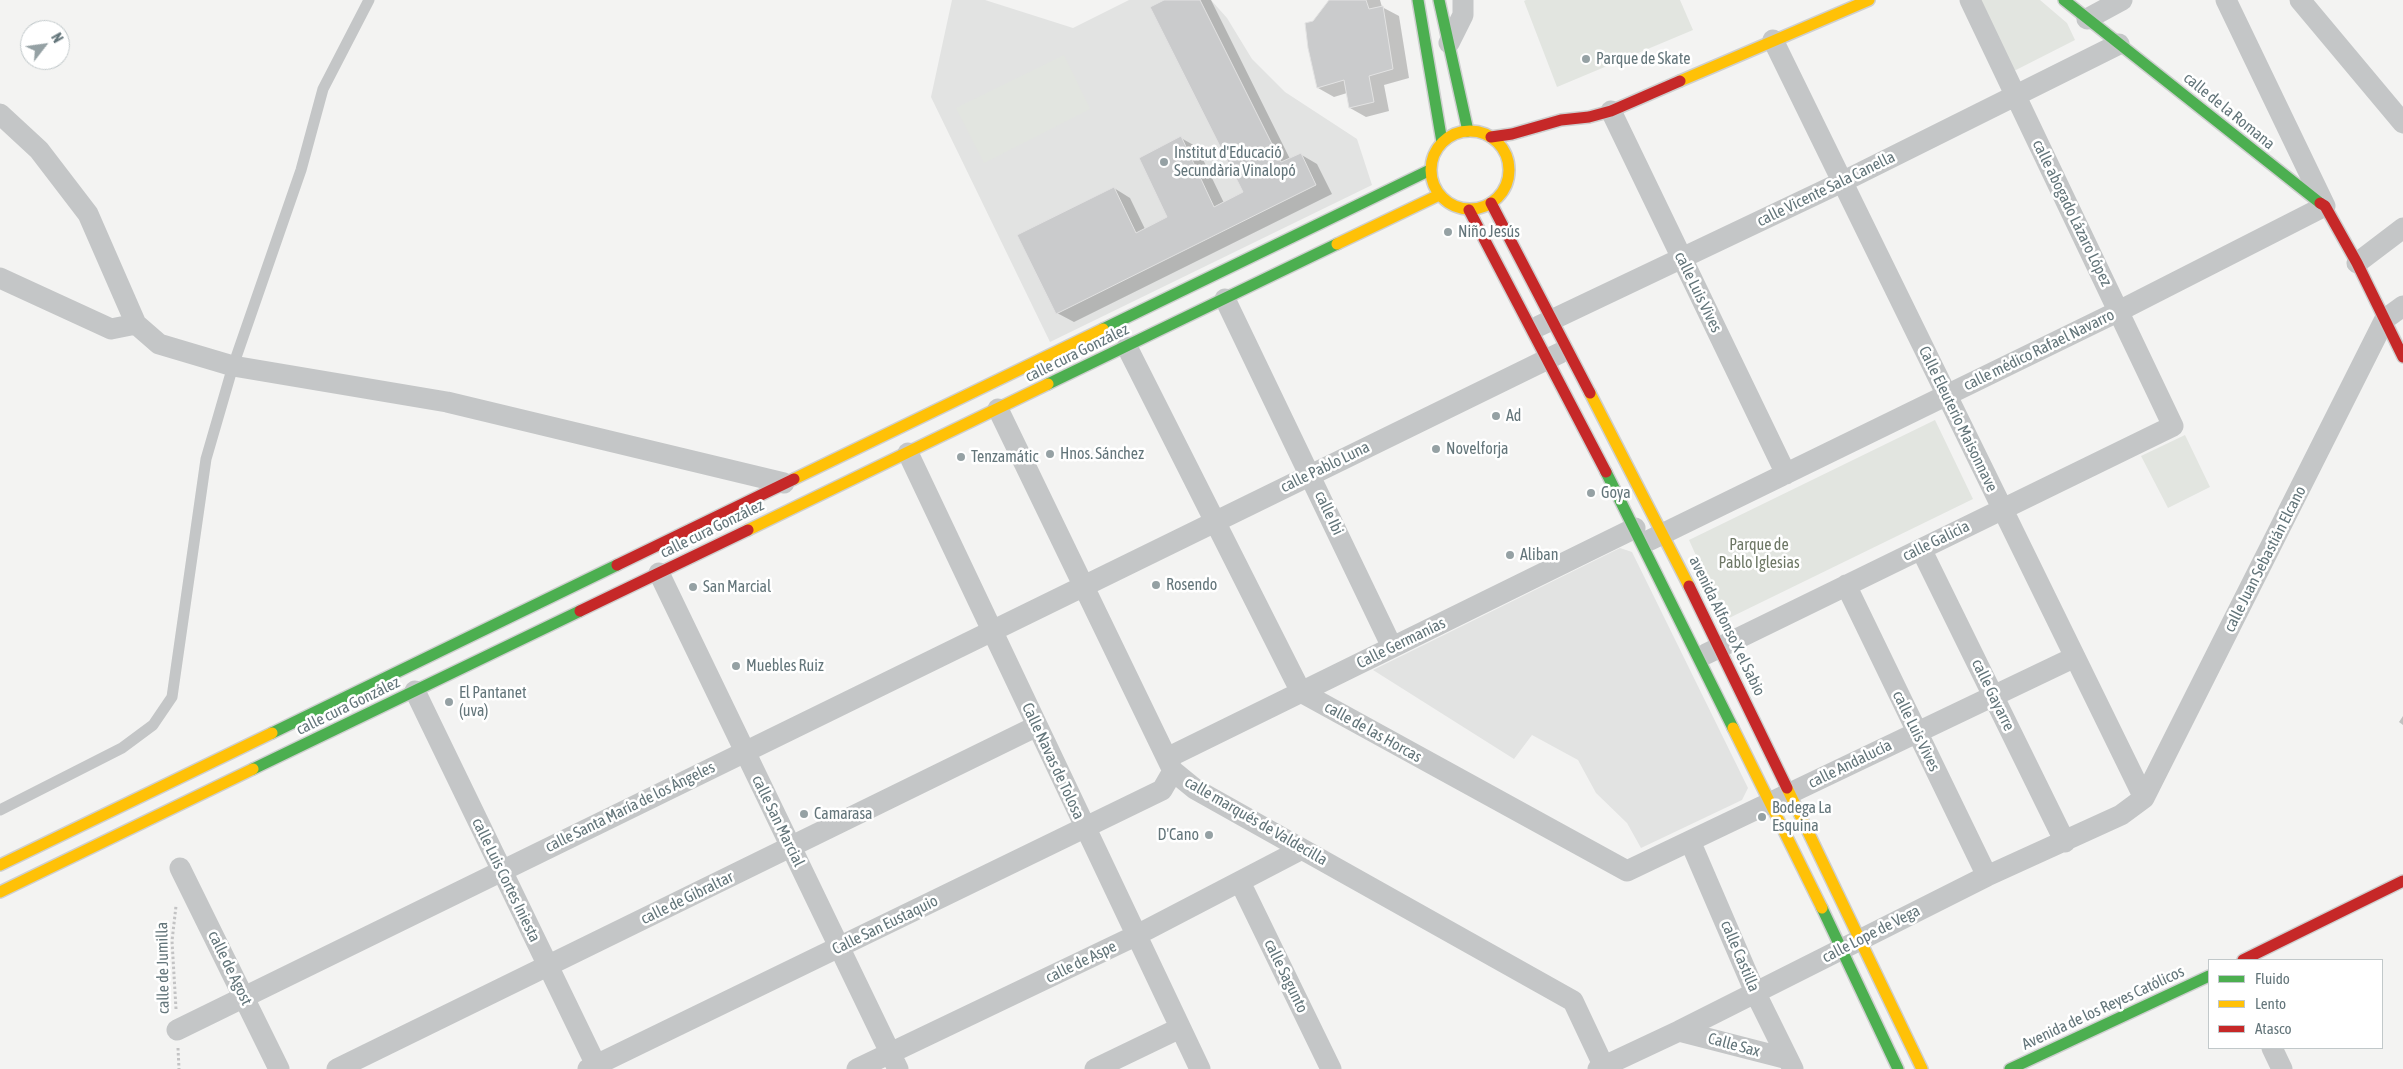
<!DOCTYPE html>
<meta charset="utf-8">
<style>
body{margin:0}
#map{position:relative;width:2403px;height:1069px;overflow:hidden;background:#f3f3f2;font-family:"Asap Condensed",sans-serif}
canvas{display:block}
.legend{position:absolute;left:2208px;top:959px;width:175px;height:90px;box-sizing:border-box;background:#fff;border:1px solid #c1c8ca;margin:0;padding:6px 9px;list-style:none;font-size:15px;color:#63757a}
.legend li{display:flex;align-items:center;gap:10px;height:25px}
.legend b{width:25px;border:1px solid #c1c8ca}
.north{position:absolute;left:20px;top:20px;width:50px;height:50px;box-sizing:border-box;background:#fff;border:1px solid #c1c8ca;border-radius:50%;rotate:60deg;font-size:14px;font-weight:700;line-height:20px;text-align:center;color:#63757a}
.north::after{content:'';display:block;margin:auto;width:18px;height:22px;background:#95a1a4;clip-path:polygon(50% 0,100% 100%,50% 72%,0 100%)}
</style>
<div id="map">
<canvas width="2403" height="1069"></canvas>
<ul class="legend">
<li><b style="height:6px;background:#4caf50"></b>Fluido</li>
<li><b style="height:6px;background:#ffc107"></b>Lento</li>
<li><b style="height:6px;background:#c62828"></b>Atasco</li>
</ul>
<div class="north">N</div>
</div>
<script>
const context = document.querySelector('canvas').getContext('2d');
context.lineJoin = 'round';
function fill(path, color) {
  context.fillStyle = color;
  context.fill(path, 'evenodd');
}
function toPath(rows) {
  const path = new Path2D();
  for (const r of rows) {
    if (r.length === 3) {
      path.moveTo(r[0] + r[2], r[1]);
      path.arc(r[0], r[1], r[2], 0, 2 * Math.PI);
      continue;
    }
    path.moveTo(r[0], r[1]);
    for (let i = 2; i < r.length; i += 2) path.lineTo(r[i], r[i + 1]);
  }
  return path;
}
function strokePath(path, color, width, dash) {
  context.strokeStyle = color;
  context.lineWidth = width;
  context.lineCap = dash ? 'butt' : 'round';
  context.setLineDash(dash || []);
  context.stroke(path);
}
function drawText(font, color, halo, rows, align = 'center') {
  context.font = font + ' "Asap Condensed",sans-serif';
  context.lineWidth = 5;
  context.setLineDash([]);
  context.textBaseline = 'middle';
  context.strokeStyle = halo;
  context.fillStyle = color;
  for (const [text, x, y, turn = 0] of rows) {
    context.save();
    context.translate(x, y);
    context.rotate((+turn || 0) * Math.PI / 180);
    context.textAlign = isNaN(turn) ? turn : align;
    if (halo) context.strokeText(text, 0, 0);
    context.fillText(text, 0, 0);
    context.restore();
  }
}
fill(toPath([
 [952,0,985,0,1073,28,1129,0,1211,0,1227,18,1252,59,1285,92,1357,139,1372,185,1050,342,931,97],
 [1620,548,1632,552,1748,788,1742,800,1641,848,1627,823,1596,793,1578,760,1532,735,1514,759,1373,670]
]), '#e2e3e2');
fill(toPath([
 [1526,0,1680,0,1693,30,1557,87,1524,1],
 [1981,0,2040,0,2067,23,2075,40,2012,72],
 [1064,55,1090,109,984,163,956,108],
 [1935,420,1973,499,1725,620,1689,540],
 [2185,435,2210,487,2168,508,2141,456]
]), '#e2e5e0');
fill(toPath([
 [1167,0,1211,0,1290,159,1300,154,1317,164,1332,194,1074,322,1057,313,1114,188,1130,198,1145,229,1168,218,1181,138,1197,147,1224,203,1245,193],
 [1331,0,1380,0,1382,7,1399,16,1409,78,1384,85,1389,111,1366,117,1350,108,1347,93,1334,97,1318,88,1314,22],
 [2403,716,2403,725,2399,722]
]), '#0003');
const building = toPath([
 [1164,0,1200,0,1281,162,1301,153,1316,185,1056,314,1017,235,1114,187,1136,233,1167,217,1139,158,1181,136,1214,207,1243,192,1150,7,1164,0],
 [1329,0,1366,0,1369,9,1383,6,1393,69,1369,76,1374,102,1349,108,1344,80,1317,88,1308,48,1305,23,1313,21,1329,0]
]);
fill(building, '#cacbcc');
strokePath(building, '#e2e2e2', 1);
const fast = toPath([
 [1418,0,1442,142],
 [1439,0,1468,131],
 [2064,0,2320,203],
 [1103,329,1430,170],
 [1048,384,1337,244],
 [1606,472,1733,728],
 [272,733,617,565],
 [253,769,580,611],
 [1822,908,1898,1069],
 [2010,1069,2209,976]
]);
const slow = toPath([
 [1680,81,1869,0],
 [1470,170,39],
 [1337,244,1439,195],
 [1590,393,1689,586],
 [794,479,1103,329],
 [748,530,1048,384],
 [1733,728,1822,908],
 [1787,788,1922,1069],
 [0,865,272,733],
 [0,892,253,769]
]);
const jam = toPath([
 [1491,137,1512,134,1561,120,1589,117,1611,111,1680,81],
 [1491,203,1590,393],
 [2320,203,2325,206,2357,263,2403,357],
 [1469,210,1606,472],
 [617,565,794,479],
 [1689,586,1787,788],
 [580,611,748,530],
 [2243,960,2403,881]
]);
strokePath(fast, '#cecfcf', 14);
strokePath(slow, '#cecfcf', 14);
strokePath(jam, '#cecfcf', 14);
strokePath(toPath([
 [176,1009,172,941,176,906],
 [178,1048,179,1069]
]), '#c3c3c4', 3, [2.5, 2.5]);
strokePath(toPath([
 [0,810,122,748,153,725,172,697,206,459,233,366,301,170,323,89,369,0]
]), '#c4c6c7', 11);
strokePath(toPath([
 [2300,0,2403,123],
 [2087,19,2122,0],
 [1773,40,2144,798],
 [1449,43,1463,15,1463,0],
 [1611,111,1786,474],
 [0,114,39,150,88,214,136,324,159,344,233,366,447,402,784,483],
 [2357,263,2403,228],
 [0,278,111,329,136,324],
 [1225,299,1392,647],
 [1539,326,1842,182,2119,44],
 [1127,347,1301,692,1627,871,2075,657],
 [998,409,1173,771,1195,789,1573,1001,1605,1069],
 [908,453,1200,1069],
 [1650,540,2119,311,2325,206,2226,0],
 [1921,549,2065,842],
 [659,573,898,1069],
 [1846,585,1987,876],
 [1706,654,2173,426,1970,0],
 [415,691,598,1069],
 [1167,758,1635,528],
 [1690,841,1755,992,1793,1069],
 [180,868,279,1069],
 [1240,882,1331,1069],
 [177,1030,1560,353],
 [1679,1031,1788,1059],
 [2272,1048,2282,1069],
 [337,1069,1037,726],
 [588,1069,1162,790,1173,771],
 [857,1069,1135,936,1302,849],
 [1095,1069,1180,1028],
 [1598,1069,1679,1031,1987,876,2121,815,2144,798,2385,319,2403,306]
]), '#c4c6c7', 21);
strokePath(fast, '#4caf50', 11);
strokePath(slow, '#ffc107', 11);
strokePath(jam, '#c62828', 11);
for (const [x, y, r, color] of [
 [1586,59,5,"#95a1a4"],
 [1164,162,5,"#95a1a4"],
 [1448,232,5,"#95a1a4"],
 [1496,416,5,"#95a1a4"],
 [1436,449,5,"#95a1a4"],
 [1050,454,5,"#95a1a4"],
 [961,457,5,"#95a1a4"],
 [1591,493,5,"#95a1a4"],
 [1510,555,5,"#95a1a4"],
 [1156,585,5,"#95a1a4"],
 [693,587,5,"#95a1a4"],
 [736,666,5,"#95a1a4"],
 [449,702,5,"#95a1a4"],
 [804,814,5,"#95a1a4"],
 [1762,817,5,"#95a1a4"],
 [1209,835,5,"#95a1a4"]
]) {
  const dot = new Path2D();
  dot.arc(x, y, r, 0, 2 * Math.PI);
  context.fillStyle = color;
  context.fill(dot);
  strokePath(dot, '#fff', 2);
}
drawText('16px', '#63757a', '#fff', [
 ["Parque de Skate",1596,59],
 ["Institut d'Educació",1174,153],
 ["Secundària Vinalopó",1174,171],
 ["Niño Jesús",1458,232],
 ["Ad",1506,416],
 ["Novelforja",1446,449],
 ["Hnos. Sánchez",1060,454],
 ["Tenzamátic",971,457],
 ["Goya",1601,493],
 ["Aliban",1520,555],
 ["Rosendo",1166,585],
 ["San Marcial",703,587],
 ["Muebles Ruiz",746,666],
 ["El Pantanet",459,693],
 ["(uva)",459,711],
 ["Bodega La",1772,808],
 ["Esquina",1772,826],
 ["Camarasa",814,814],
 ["D'Cano",1199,835,"right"]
], 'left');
drawText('16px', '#63757a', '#fff', [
 ["calle de la Romana",2229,111,39],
 ["calle Vicente Sala Canella",1826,189,-26],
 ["calle abogado Lázaro López",2072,213,64],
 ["calle Luis Vives",1698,292,64],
 ["calle médico Rafael Navarro",2039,350,-26],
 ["calle cura González",1077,353,-26],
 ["Calle Eleuterio Maisonnave",1958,419,64],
 ["calle Pablo Luna",1325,467,-26],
 ["calle Ibi",1329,513,65],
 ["calle cura González",712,529,-26],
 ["calle Galicia",1936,541,-26],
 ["calle Juan Sebastián Elcano",2265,559,-63],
 ["avenida Alfonso X el Sabio",1727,626,64],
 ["Calle Germanías",1401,643,-26],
 ["calle Gayarre",1993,695,64],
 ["calle cura González",348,706,-26],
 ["calle Luis Vives",1916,731,64],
 ["calle de las Horcas",1373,732,29],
 ["Calle Navas de Tolosa",1053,761,65],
 ["calle Andalucía",1850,764,-26],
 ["calle Santa María de los Ángeles",630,807,-26],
 ["calle San Marcial",778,821,64],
 ["calle marqués de Valdecilla",1256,821,30],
 ["calle Luis Cortes Iniesta",506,880,64],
 ["calle de Gibraltar",687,898,-26],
 ["Calle San Eustaquio",885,925,-26],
 ["calle Lope de Vega",1871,934,-27],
 ["calle Castilla",1740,956,67],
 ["calle de Aspe",1081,962,-26],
 ["calle de Jumilla",163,968,-91],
 ["calle de Agost",230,968,64],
 ["calle Sagunto",1286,976,64],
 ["Avenida de los Reyes Católicos",2103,1008,-25],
 ["Calle Sax",1734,1045,15]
]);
drawText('16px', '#6d7765', '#fff', [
 ["Parque de",1759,545],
 ["Pablo Iglesias",1759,563]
]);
</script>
